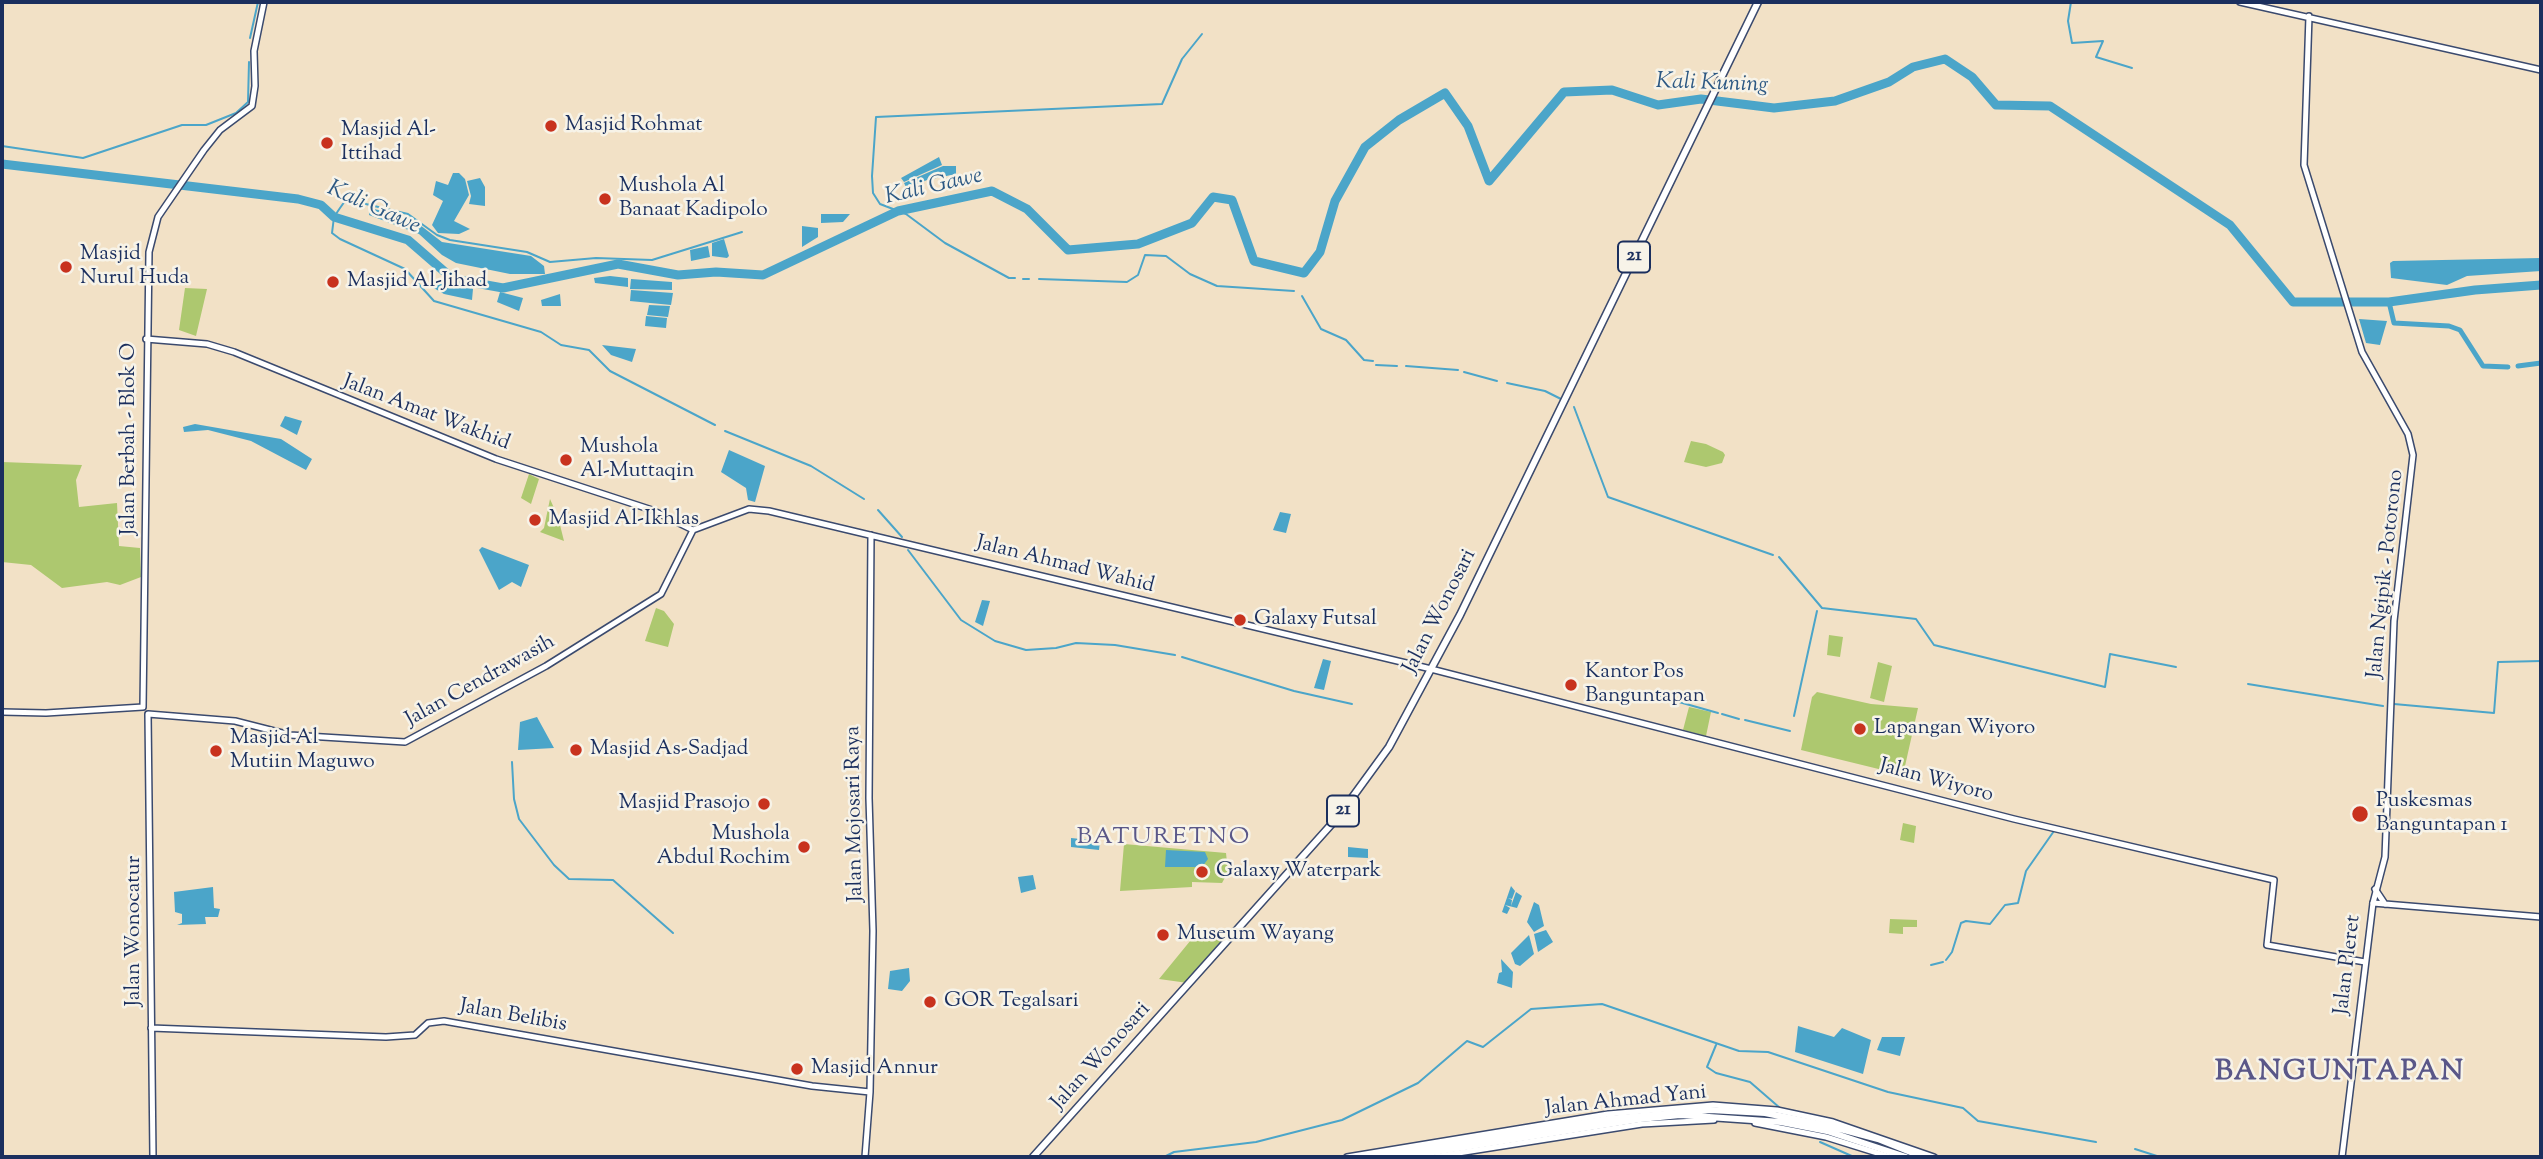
<!DOCTYPE html>
<style>
body{margin:0}
#map{position:relative;width:2543px;height:1159px;overflow:hidden;background:#f2e1c6;font-family:"Sorts Mill Goudy",serif}
canvas{display:block}
.frame{position:absolute;inset:0;border:4px solid #1b2f5e;pointer-events:none}
</style>
<div id="map">
<canvas width="2543" height="1159"></canvas>
<div class="frame"></div>
</div>
<script>
const context = document.querySelector('canvas').getContext('2d');
context.lineJoin = 'round';
function fill(path, color) {
  context.fillStyle = color;
  context.fill(path, 'evenodd');
}
function toPath(rows) {
  const path = new Path2D();
  for (const r of rows) {
    path.moveTo(r[0], r[1]);
    for (let i = 2; i < r.length; i += 2) path.lineTo(r[i], r[i + 1]);
  }
  return path;
}
function strokePath(path, color, width, dash) {
  context.strokeStyle = color;
  context.lineWidth = width;
  context.lineCap = dash ? 'butt' : 'round';
  context.setLineDash(dash || []);
  context.stroke(path);
}
function drawText(font, color, halo, rows, align = 'center') {
  context.font = font + ' "Sorts Mill Goudy",serif';
  context.lineWidth = 5;
  context.setLineDash([]);
  context.textBaseline = 'middle';
  context.strokeStyle = halo;
  context.fillStyle = color;
  for (const [text, x, y, turn = 0] of rows) {
    context.save();
    context.translate(x, y);
    context.rotate((+turn || 0) * Math.PI / 180);
    context.textAlign = isNaN(turn) ? turn : align;
    if (halo) context.strokeText(text, 0, 0);
    context.fillText(text, 0, 0);
    context.restore();
  }
}
fill(toPath([
 [185,288,207,289,196,336,179,330],
 [1691,441,1706,444,1723,452,1725,455,1722,463,1706,467,1684,462],
 [2,462,82,465,76,480,79,507,117,503,119,546,140,548,141,577,120,585,107,582,62,588,31,565,2,562],
 [529,474,539,479,531,504,521,498],
 [550,499,558,517,564,541,540,532,544,528],
 [656,608,664,611,674,624,668,647,645,641],
 [1829,635,1843,637,1840,657,1827,655],
 [1878,662,1892,666,1884,702,1870,698],
 [1817,692,1871,704,1918,708,1903,775,1801,750,1812,697],
 [1689,707,1711,712,1706,736,1683,730],
 [1903,823,1916,826,1914,843,1900,840],
 [1124,844,1226,853,1228,872,1222,883,1192,882,1192,887,1120,891],
 [1890,919,1917,920,1917,927,1903,927,1903,934,1889,933],
 [1195,935,1231,940,1188,983,1159,979]
]), '#adc86f');
fill(toPath([
 [939,157,942,165,904,182,901,178],
 [943,166,956,166,956,174,927,180,907,189,904,183],
 [453,173,459,173,465,179,469,195,454,221,470,229,459,234,438,233,432,225,443,201,433,195,436,181,448,185],
 [480,178,485,187,485,206,469,204,471,196,467,181],
 [370,208,411,218,442,242,531,256,544,266,545,274,510,274,456,263,442,255,419,234,369,215],
 [821,214,850,214,843,222,821,223],
 [802,226,818,228,818,237,802,247],
 [724,239,729,256,727,258,712,256,712,243],
 [708,246,710,257,691,261,690,250],
 [2541,258,2541,271,2467,276,2447,285,2391,278,2390,263,2393,261],
 [610,276,628,278,628,287,595,283,594,278],
 [436,279,473,289,472,300,444,294,432,287],
 [631,279,672,282,672,290,630,289],
 [631,290,673,293,671,305,630,301],
 [500,292,523,298,519,311,497,302],
 [560,294,561,306,542,306,541,300],
 [649,305,670,306,668,317,647,315],
 [646,316,667,318,666,328,645,326],
 [2359,319,2387,321,2380,345,2366,343],
 [602,345,636,349,632,362,611,355],
 [285,416,302,421,297,435,280,426],
 [195,424,281,439,312,459,306,470,251,441,208,430,184,432,183,427],
 [729,450,765,466,755,502,748,500,746,488,721,472],
 [1280,512,1291,514,1286,533,1273,530],
 [482,547,529,565,521,587,512,582,499,590,479,550],
 [982,600,990,601,983,626,975,622],
 [1323,659,1331,661,1324,690,1314,688],
 [537,717,554,748,518,750,520,722],
 [1071,838,1100,841,1099,850,1071,847],
 [1348,847,1368,849,1368,858,1348,857],
 [1166,850,1205,852,1208,859,1202,867,1165,867],
 [1033,875,1036,889,1021,893,1018,877],
 [1511,886,1515,891,1512,899,1508,898,1512,900,1511,906,1516,892,1522,896,1517,908,1505,905,1510,908,1507,914,1502,912],
 [213,887,214,908,220,909,218,917,205,917,206,924,177,925,182,923,182,914,175,912,174,892],
 [1534,902,1539,905,1544,926,1534,932,1527,922],
 [1546,930,1553,942,1538,952,1534,934],
 [1529,935,1534,954,1520,966,1515,964,1511,953],
 [1501,959,1513,972,1512,988,1497,983,1499,973,1502,972],
 [909,968,910,981,902,991,888,989,890,971],
 [1798,1026,1834,1037,1842,1028,1871,1040,1863,1074,1795,1052],
 [1882,1037,1905,1037,1900,1056,1877,1050]
]), '#4ba5c9');
strokePath(toPath([
 [2071,2,2068,21,2072,43,2103,41,2096,57,2132,68],
 [250,38,258,2],
 [2,146,83,158,182,125,206,125,236,113,248,102,249,62],
 [1015,278,1009,278,945,243,906,214,880,204,873,193,872,176,876,117,1162,104,1182,59,1202,34],
 [1023,279,1029,279],
 [1039,279,1127,282,1138,275,1145,255,1166,256,1190,274,1217,286,1294,291],
 [1302,296,1321,329,1346,340,1364,360,1373,361],
 [1376,365,1397,366],
 [1406,366,1458,370],
 [1464,372,1497,381],
 [1507,383,1545,391,1563,400],
 [1574,407,1608,497,1773,555],
 [715,425,610,371,589,350,561,345,541,332,434,301,405,269,340,239,332,233,334,217,340,208,345,201,353,201,408,214,437,235,450,240,527,252,550,262,596,258,652,260,742,232],
 [725,431,811,466,864,499],
 [878,510,902,537],
 [908,550,961,620,995,641,1026,650,1056,648,1076,643,1115,645,1175,655],
 [1779,557,1822,608,1916,619,1934,645,2105,687,2110,654,2176,667],
 [1182,657,1294,691,1352,704],
 [2248,684,2383,706],
 [1647,693,1718,713],
 [2394,704,2494,713,2498,662,2541,661],
 [1722,714,1739,719],
 [1794,716,1817,611],
 [1745,720,1790,731],
 [512,762,514,799,519,819,554,865,569,879,613,880,673,933],
 [1946,960,1952,952,1961,923,1966,921,1990,924,2005,905,2018,903,2026,871,2054,831],
 [1931,965,1943,962],
 [1716,1045,1707,1067,1716,1073,1750,1082,1780,1108],
 [1820,1142,1854,1157],
 [2135,1149,2160,1157],
 [1164,1157,1174,1152,1256,1142,1342,1120,1418,1083,1467,1041,1483,1047,1531,1009,1602,1004,1739,1051,1768,1052,1888,1092,1963,1108,1978,1121,2096,1142]
]), '#4ba5c9', 2);
strokePath(toPath([
 [2389,302,2394,323,2449,326,2460,330,2483,366,2508,367],
 [2518,366,2541,363]
]), '#4ba5c9', 5);
strokePath(toPath([
 [2,164,298,199,321,205,334,217,408,240,453,279,503,288,618,264,678,275,716,272,763,275,898,211,992,191,1027,209,1068,250,1138,244,1192,223,1213,197,1232,200,1254,261,1304,273,1320,252,1335,201,1365,147,1399,120,1445,93,1468,126,1489,181,1564,92,1612,90,1658,105,1701,99,1774,108,1835,101,1889,82,1913,67,1945,59,1972,77,1996,105,2050,106,2230,225,2293,302,2389,302,2475,290,2541,285]
]), '#4ba5c9', 9);
const tertiary = toPath([
 [2240,2,2541,70],
 [2309,16,2304,165,2362,352,2408,434,2413,455,2394,621,2385,857,2373,903],
 [146,339,207,344,234,352,496,459,652,510,693,530],
 [693,530,749,509,769,511,1427,668,2014,819,2274,880,2267,945,2365,962],
 [151,1028,386,1037,415,1035,428,1023,444,1021,812,1086,870,1092],
 [1755,1123,1826,1137,1890,1157],
 [153,1157,148,714,235,721,290,735,405,742,546,666,661,594,693,530],
 [865,1157,870,1092,873,931,869,798,871,535],
 [1347,1157,1608,1114,1713,1105,1777,1110,1833,1122,1934,1157],
 [1433,1157,1642,1124,1714,1120]
]);
const secondary = toPath([
 [143,707,149,252,158,217,204,150,220,130,252,106,255,86,254,51,264,2],
 [2,712,46,713,143,707],
 [2375,889,2385,904],
 [2342,1157,2373,903,2541,917]
]);
const trunk = toPath([
 [1033,1157,1338,817,1389,747,1460,615,1758,2],
 [1370,1157,1608,1119,1710,1110,1765,1113,1829,1126,1878,1139,1923,1157],
 [1402,1157,1640,1119,1680,1115,1781,1122,1827,1131,1906,1157]
]);
strokePath(tertiary, '#3b4a6e', 8);
strokePath(secondary, '#3b4a6e', 8);
strokePath(trunk, '#3b4a6e', 9);
strokePath(tertiary, '#fff', 5);
strokePath(secondary, '#fff', 5);
strokePath(trunk, '#fff', 6);
for (const [x, y, r, color] of [
 [551,126,7,"#c8321e"],
 [327,143,7,"#c8321e"],
 [605,199,7,"#c8321e"],
 [66,267,7,"#c8321e"],
 [333,282,7,"#c8321e"],
 [566,460,7,"#c8321e"],
 [535,520,7,"#c8321e"],
 [1240,620,7,"#c8321e"],
 [1571,685,7,"#c8321e"],
 [1860,729,7,"#c8321e"],
 [576,750,7,"#c8321e"],
 [216,751,7,"#c8321e"],
 [764,804,7,"#c8321e"],
 [2360,814,9,"#c8321e"],
 [804,847,7,"#c8321e"],
 [1202,872,7,"#c8321e"],
 [1163,935,7,"#c8321e"],
 [930,1002,7,"#c8321e"],
 [797,1069,7,"#c8321e"]
]) {
  const dot = new Path2D();
  dot.arc(x, y, r, 0, 2 * Math.PI);
  context.fillStyle = color;
  context.fill(dot);
  strokePath(dot, '#f7f3e8', 2.5);
}
for (const [x, y, w] of [
 [1634,257,32],
 [1343,811,32]
]) {
  const box = new Path2D();
  box.roundRect(x - w / 2, y - 15.5, w, 31, 5);
  context.fillStyle = '#f7f3e8';
  context.fill(box);
  strokePath(box, '#1b2f5e', 2);
}
drawText('bold 19px', '#1b2f5e', null, [
 ["21",1634,257],
 ["21",1343,811]
]);
drawText('21px', '#1b2f5e', '#f7f3e8', [
 ["Masjid Rohmat",565,126],
 ["Masjid Al-",341,131],
 ["Ittihad",341,155],
 ["Mushola Al",619,187],
 ["Banaat Kadipolo",619,211],
 ["Masjid",80,255],
 ["Nurul Huda",80,279],
 ["Masjid Al-Jihad",347,282],
 ["Mushola",580,448],
 ["Al-Muttaqin",580,472],
 ["Masjid Al-Ikhlas",549,520],
 ["Galaxy Futsal",1254,620],
 ["Kantor Pos",1585,673],
 ["Banguntapan",1585,697],
 ["Lapangan Wiyoro",1874,729],
 ["Masjid Al",230,739],
 ["Mutiin Maguwo",230,763],
 ["Masjid As-Sadjad",590,750],
 ["Puskesmas",2376,802],
 ["Banguntapan 1",2376,826],
 ["Masjid Prasojo",750,804,"right"],
 ["Mushola",790,835,"right"],
 ["Abdul Rochim",790,859,"right"],
 ["Galaxy Waterpark",1216,872],
 ["Museum Wayang",1177,935],
 ["GOR Tegalsari",944,1002],
 ["Masjid Annur",811,1069]
], 'left');
drawText('21px', '#1b2f5e', '#f7f3e8', [
 ["Jalan Amat Wakhid",426,414,21],
 ["Jalan Berbah - Blok O",130,439,-90],
 ["Jalan Ahmad Wahid",1065,566,14],
 ["Jalan Ngipik - Potorono",2387,574,-84],
 ["Jalan Wonosari",1441,612,-63],
 ["Jalan Cendrawasih",481,682,-29],
 ["Jalan Wiyoro",1936,782,15],
 ["Jalan Mojosari Raya",856,814,-91],
 ["Jalan Wonocatur",135,931,-90],
 ["Jalan Pleret",2349,965,-83],
 ["Jalan Belibis",513,1017,10],
 ["Jalan Wonosari",1102,1057,-48],
 ["Jalan Ahmad Yani",1626,1102,-6]
]);
drawText('italic 23px', '#2c5883', '#f7f3e8', [
 ["Kali Kuning",1712,85,2],
 ["Kali Gawe",934,188,-13],
 ["Kali Gawe",373,209,24]
]);
context.letterSpacing = '2px';
drawText('24px', '#5a5788', '#f7f3e8', [
 ["BATURETNO",1164,839]
]);
context.letterSpacing = '0px';
context.letterSpacing = '2px';
drawText('bold 28px', '#5a5788', '#f7f3e8', [
 ["BANGUNTAPAN",2340,1074]
]);
context.letterSpacing = '0px';
</script>
